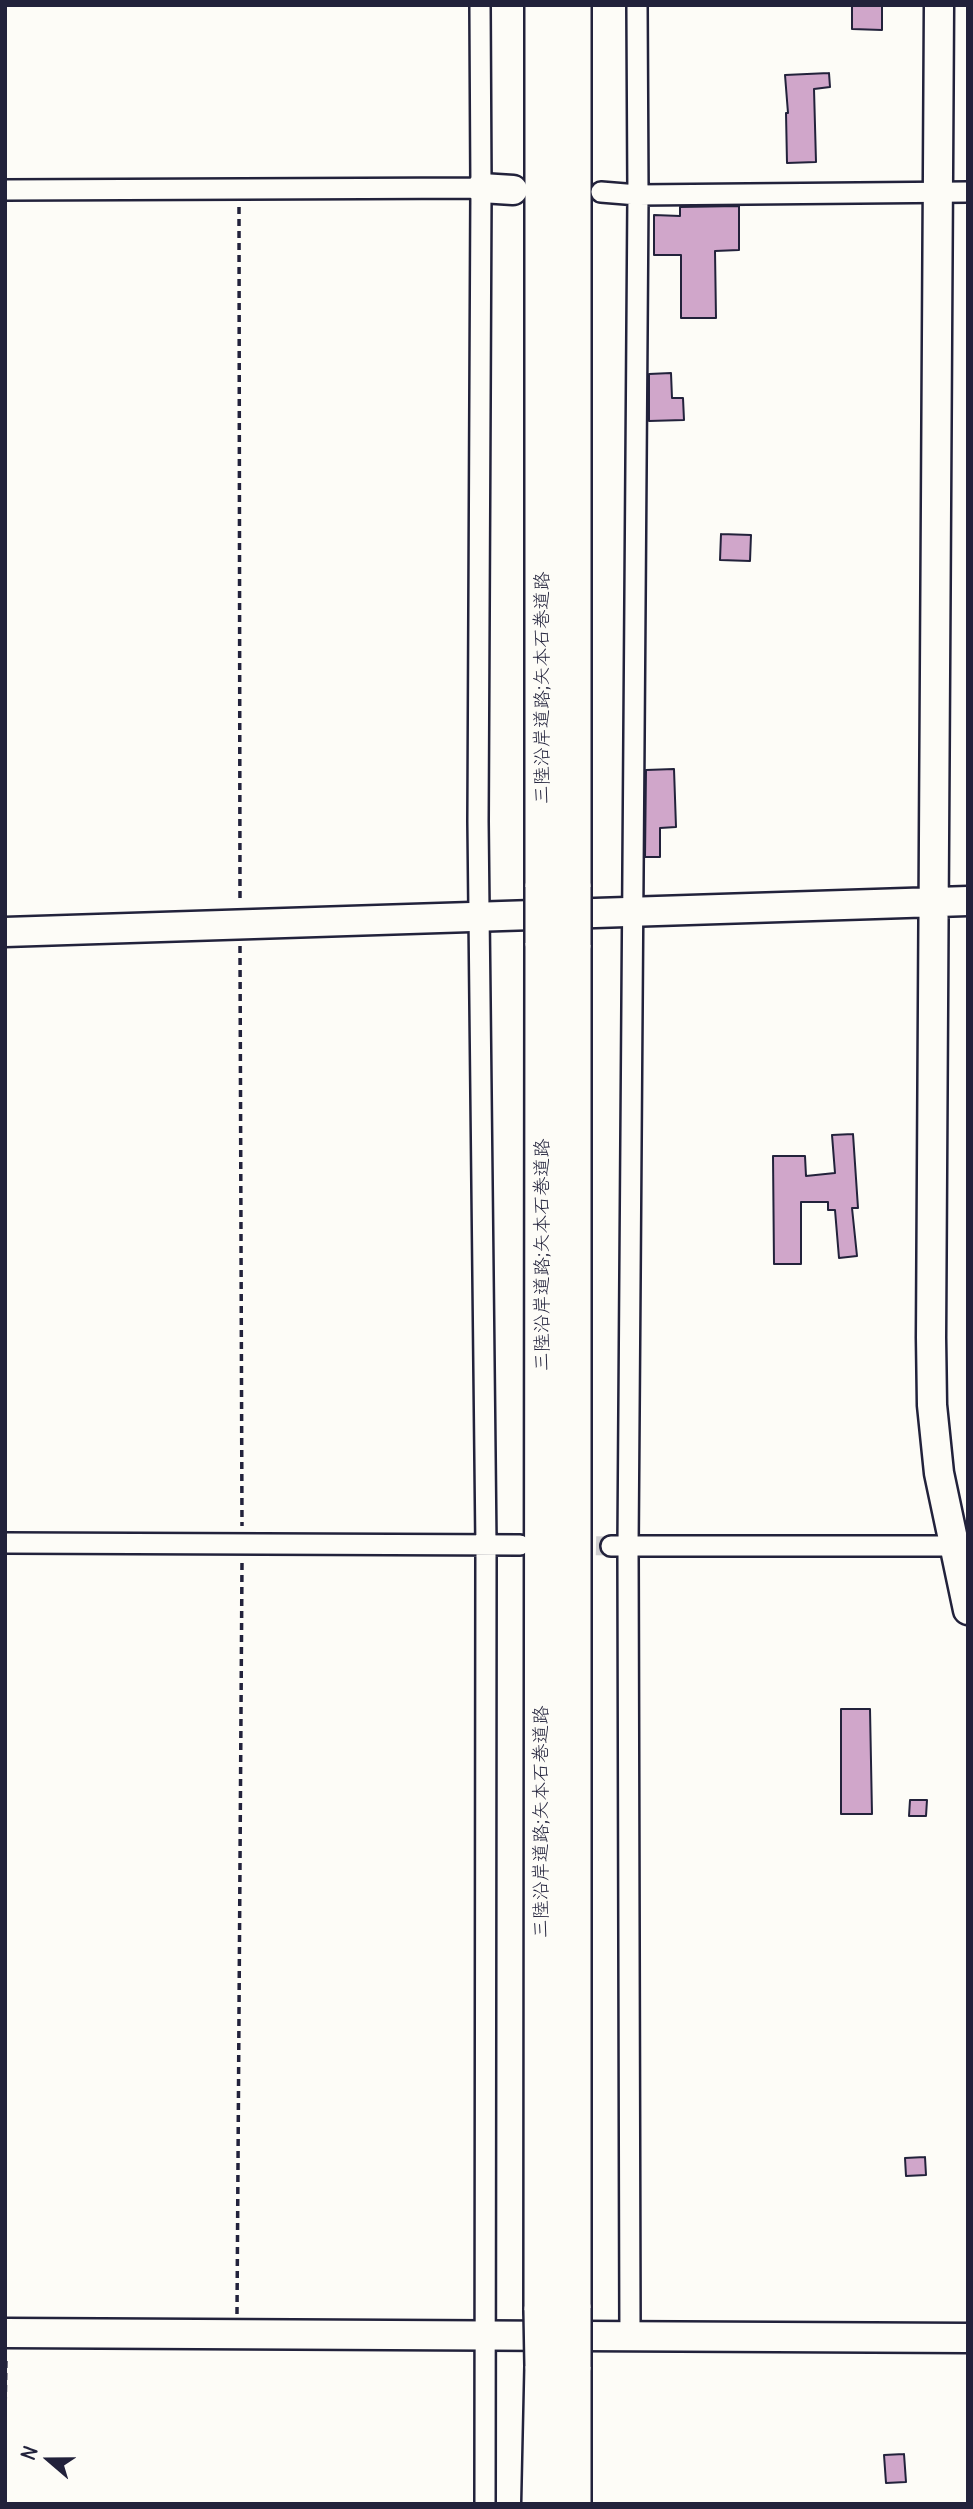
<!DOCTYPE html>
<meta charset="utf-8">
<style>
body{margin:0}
#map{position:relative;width:973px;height:2509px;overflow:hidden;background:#fdfcf7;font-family:Delius,sans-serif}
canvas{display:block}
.frame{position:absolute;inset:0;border:7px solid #22223b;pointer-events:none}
.north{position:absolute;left:14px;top:2425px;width:70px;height:70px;-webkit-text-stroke:5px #fdfcf7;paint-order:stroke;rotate:290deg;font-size:19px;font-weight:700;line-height:28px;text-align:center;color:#22223b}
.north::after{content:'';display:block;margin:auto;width:24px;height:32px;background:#22223b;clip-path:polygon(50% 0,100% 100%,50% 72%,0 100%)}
</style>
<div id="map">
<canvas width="973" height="2509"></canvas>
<div class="frame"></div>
<div class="north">N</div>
</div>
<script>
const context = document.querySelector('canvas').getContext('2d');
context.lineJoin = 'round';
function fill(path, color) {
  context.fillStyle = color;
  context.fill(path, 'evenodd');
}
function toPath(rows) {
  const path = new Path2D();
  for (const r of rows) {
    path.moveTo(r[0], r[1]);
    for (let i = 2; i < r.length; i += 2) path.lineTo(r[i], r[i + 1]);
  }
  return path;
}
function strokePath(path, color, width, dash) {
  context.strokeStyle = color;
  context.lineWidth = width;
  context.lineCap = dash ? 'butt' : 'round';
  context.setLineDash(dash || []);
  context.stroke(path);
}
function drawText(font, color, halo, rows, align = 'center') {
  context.font = font + ' Delius,"Klee One",sans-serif';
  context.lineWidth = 7;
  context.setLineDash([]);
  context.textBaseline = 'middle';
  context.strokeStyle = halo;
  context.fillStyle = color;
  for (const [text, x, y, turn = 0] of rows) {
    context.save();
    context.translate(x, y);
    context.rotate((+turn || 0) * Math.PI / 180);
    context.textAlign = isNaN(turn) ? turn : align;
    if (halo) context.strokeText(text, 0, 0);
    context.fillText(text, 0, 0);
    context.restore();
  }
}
const building = toPath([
 [852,5,882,5,882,30,852,29,852,5],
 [829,73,830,87,814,89,816,162,787,163,786,113,788,113,785,75,829,73],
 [739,206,739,250,715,251,716,318,681,318,681,255,654,255,654,215,680,216,680,207,739,206],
 [671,373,672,398,683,398,684,420,649,421,649,374,671,373],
 [721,534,751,535,750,561,720,560,721,534],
 [674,769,676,827,660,828,660,857,645,857,646,770,674,769],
 [853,1134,858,1208,852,1208,857,1256,839,1258,835,1210,828,1210,828,1202,801,1202,801,1264,774,1264,773,1156,805,1156,806,1176,835,1173,832,1135,853,1134],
 [841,1709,870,1709,872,1814,841,1814,841,1709],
 [910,1800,927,1800,926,1816,909,1816,910,1800],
 [925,2157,926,2175,906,2176,905,2158,925,2157],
 [904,2454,906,2482,886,2483,884,2455,904,2454]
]);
fill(building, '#d0a6ca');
strokePath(building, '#22223b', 2);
strokePath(toPath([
 [567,1545,611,1546]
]), '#d1d0d1', 19, [19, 10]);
const street = toPath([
 [480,5,481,188,478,821,486,1546,485,2504],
 [5,190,481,188],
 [601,192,638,195,968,192],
 [5,1543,520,1545],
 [611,1546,967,1546],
 [630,2336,628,1546,638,195,637,5]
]);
const secondary = toPath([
 [939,5,931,1337,932,1405,939,1473,968,1610],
 [481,188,513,190],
 [5,932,968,901],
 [5,2333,968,2338]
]);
const highway = toPath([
 [543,5,543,887],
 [573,5,573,887],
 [573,945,573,2308],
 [542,2310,543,943],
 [540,2504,543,2366],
 [573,2504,573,2367]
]);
strokePath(street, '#22223b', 24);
strokePath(secondary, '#22223b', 33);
strokePath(highway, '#22223b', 40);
strokePath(toPath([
 [239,207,240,903],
 [240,946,242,1526],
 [237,2314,242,1562],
 [5,2416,6,2356]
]), '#22223b', 3.5, [7, 5]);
strokePath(street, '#fdfcf7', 19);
strokePath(secondary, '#fdfcf7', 28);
strokePath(highway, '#fdfcf7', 35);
const highwayBridge = toPath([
 [543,887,543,943],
 [573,945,573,887],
 [542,2310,543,2366],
 [573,2367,573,2308]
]);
strokePath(highwayBridge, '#22223b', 40, []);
strokePath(highwayBridge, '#fdfcf7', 35);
drawText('19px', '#22223b', '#fdfcf7', [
 ["三陸沿岸道路;矢本石巻道路",543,688,-90],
 ["三陸沿岸道路;矢本石巻道路",543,1255,-90],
 ["三陸沿岸道路;矢本石巻道路",542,1822,-90]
]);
</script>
